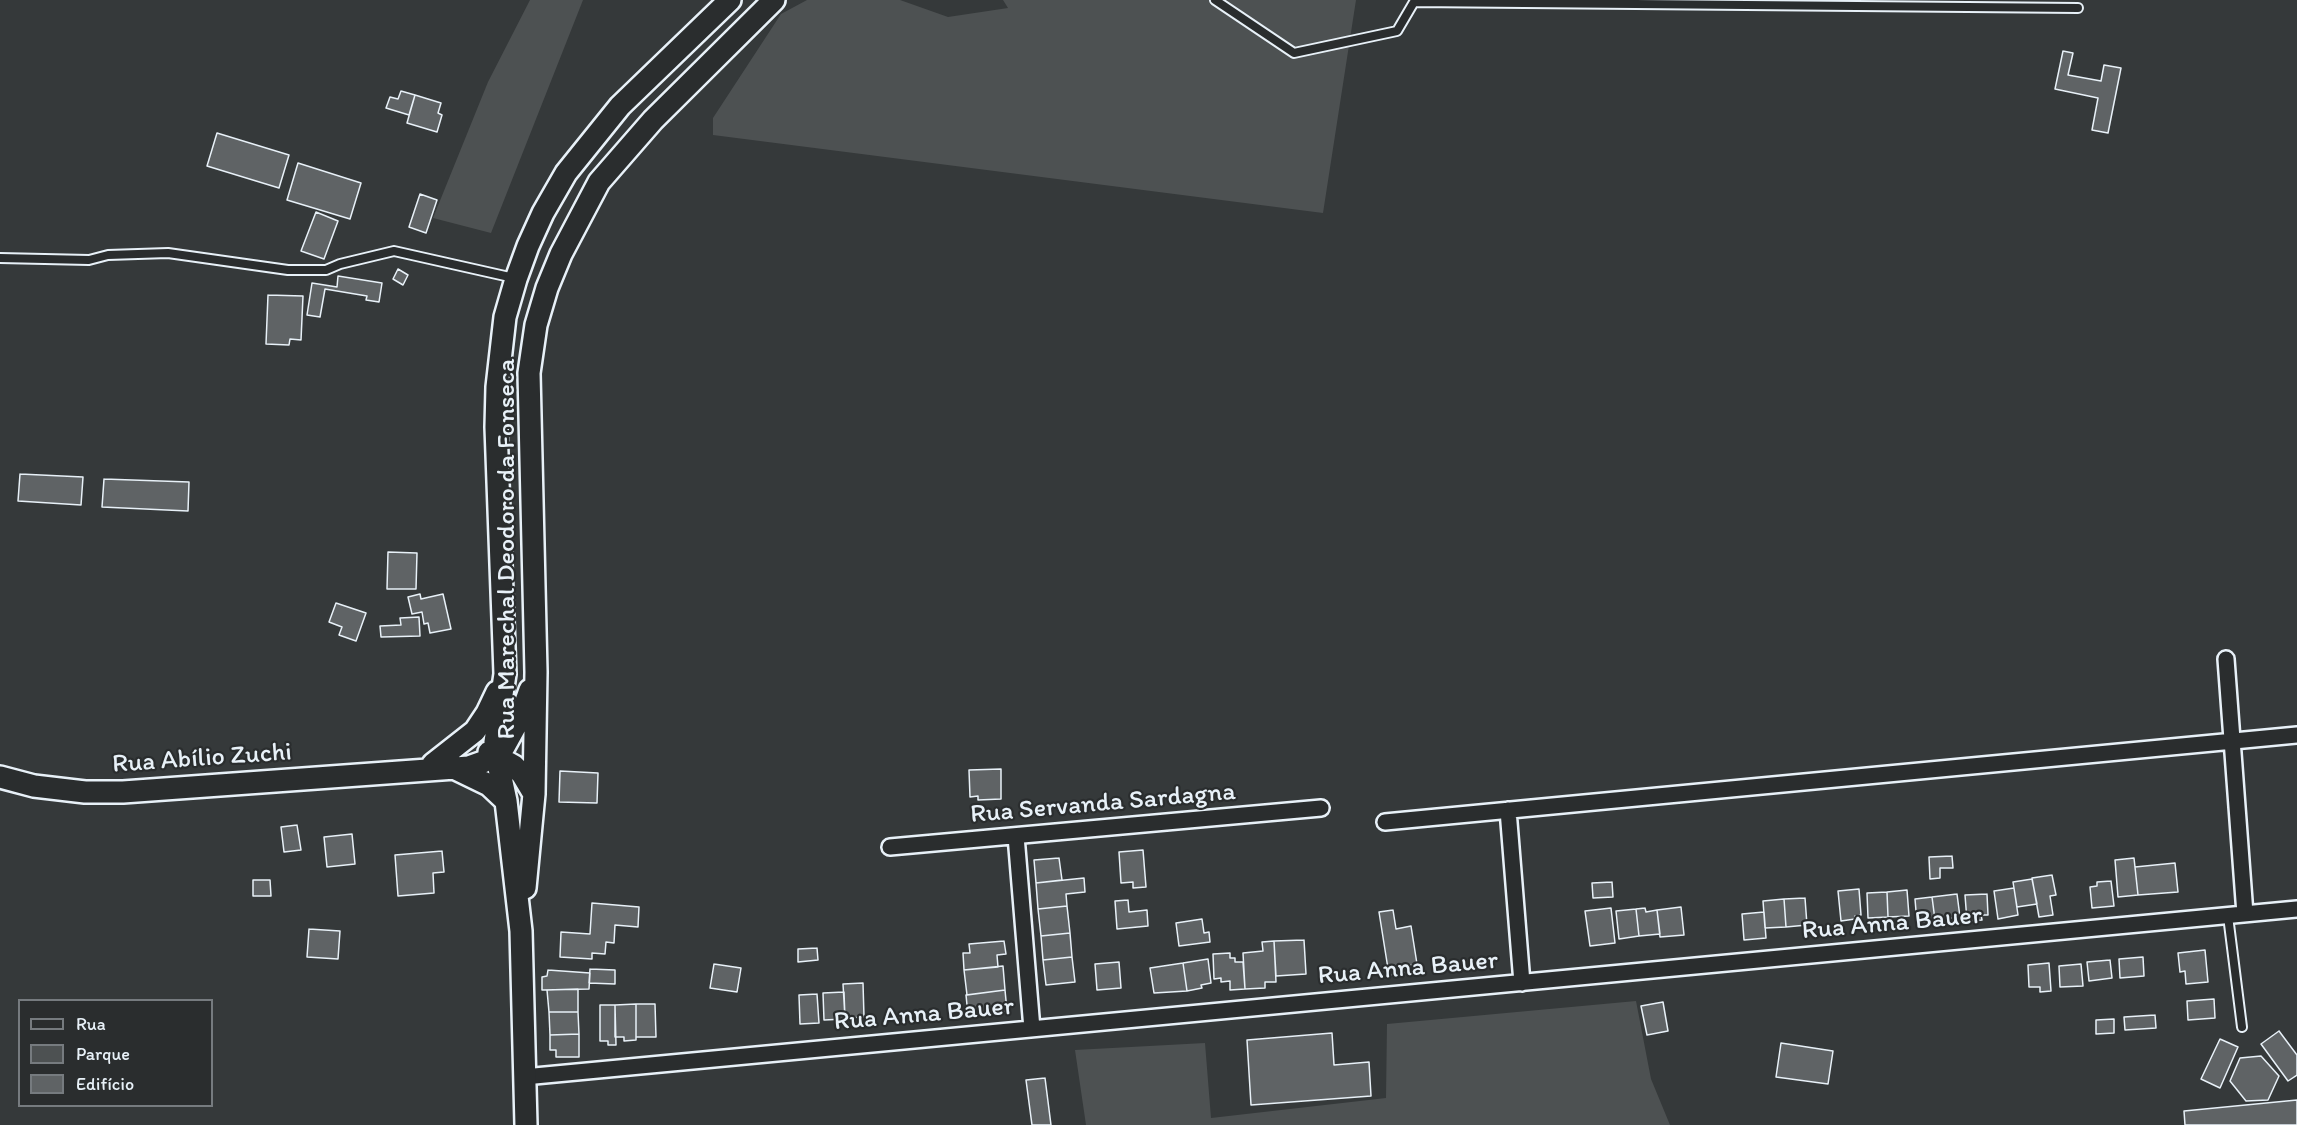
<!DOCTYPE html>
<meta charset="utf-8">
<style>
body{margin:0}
#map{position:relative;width:2297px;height:1125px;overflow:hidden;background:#35393a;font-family:Itim,sans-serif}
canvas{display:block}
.legend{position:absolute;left:18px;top:999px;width:195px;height:108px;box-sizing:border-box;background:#2a2d2e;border:2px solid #767b7f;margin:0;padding:8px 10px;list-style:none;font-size:18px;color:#e8f1f8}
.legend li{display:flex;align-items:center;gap:12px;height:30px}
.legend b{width:30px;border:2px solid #767b7f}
</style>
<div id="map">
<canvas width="2297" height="1125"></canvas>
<ul class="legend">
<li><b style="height:8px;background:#2a2d2e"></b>Rua</li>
<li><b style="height:16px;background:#4d5152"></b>Parque</li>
<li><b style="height:16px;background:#5f6365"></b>Edifício</li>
</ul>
</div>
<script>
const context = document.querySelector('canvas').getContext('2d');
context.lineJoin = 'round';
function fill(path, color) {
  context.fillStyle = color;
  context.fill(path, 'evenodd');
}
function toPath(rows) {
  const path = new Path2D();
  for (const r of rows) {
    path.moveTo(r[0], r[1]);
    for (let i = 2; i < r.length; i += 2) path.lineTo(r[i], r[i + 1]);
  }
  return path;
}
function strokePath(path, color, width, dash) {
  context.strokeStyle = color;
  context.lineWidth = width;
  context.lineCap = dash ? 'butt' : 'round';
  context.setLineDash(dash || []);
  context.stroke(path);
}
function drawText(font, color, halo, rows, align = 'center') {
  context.font = font + ' Itim,sans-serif';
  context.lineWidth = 4.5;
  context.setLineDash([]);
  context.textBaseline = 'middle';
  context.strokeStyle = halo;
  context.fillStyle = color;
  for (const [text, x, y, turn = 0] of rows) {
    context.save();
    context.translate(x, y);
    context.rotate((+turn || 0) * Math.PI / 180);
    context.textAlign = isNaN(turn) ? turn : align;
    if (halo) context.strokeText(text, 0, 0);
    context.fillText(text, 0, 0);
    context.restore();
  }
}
fill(toPath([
 [530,0,583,0,491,233,433,218,488,82],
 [807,0,900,0,948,17,1008,8,1003,0,1356,0,1323,213,713,135,713,118,781,14],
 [1636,1001,1651,1079,1670,1125,1086,1125,1075,1050,1205,1043,1211,1118,1386,1098,1387,1024]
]), '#4d5152');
const building = toPath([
 [2063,51,2073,53,2068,75,2101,81,2104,65,2121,68,2108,133,2092,130,2098,98,2055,89,2063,51],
 [401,91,415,95,409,115,386,108,390,97,398,99,401,91],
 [415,95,441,103,438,113,442,115,437,132,407,123,415,95],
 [217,133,289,155,279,188,207,166,217,133],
 [298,163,361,183,350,219,287,200,298,163],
 [420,194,437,200,426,233,409,227,420,194],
 [316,212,338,221,324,259,301,251,316,212],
 [398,269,408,275,403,285,393,279,398,269],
 [338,276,382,283,379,302,366,300,367,296,325,289,320,317,307,315,312,283,337,287,338,276],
 [268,295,303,296,301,340,290,339,289,345,266,344,268,295],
 [20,474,83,477,81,505,18,501,20,474],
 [104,479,189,482,188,511,102,507,104,479],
 [388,552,417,553,416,589,387,589,388,552],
 [420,594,421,599,443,594,451,629,430,633,428,623,424,624,422,612,412,614,408,597,420,594],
 [336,603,366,613,356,641,339,635,342,627,329,622,336,603],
 [419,617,420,636,381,637,380,626,401,625,400,618,419,617],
 [1001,769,1001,799,978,800,978,796,970,797,969,770,1001,769],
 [560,771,598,773,597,803,559,802,560,771],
 [297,825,301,850,284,852,281,827,297,825],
 [352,834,355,864,327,867,324,837,352,834],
 [1143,850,1146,887,1133,888,1133,882,1121,883,1119,852,1143,850],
 [442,851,444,872,433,873,434,893,398,896,395,855,442,851],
 [1952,856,1953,868,1940,868,1940,878,1930,879,1929,857,1952,856],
 [1059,858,1062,880,1036,883,1034,860,1059,858],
 [2134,858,2138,895,2118,897,2115,860,2134,858],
 [2175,863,2178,892,2138,895,2135,867,2175,863],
 [2052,875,2056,895,2050,896,2053,915,2039,917,2032,878,2052,875],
 [1084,878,1085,892,1066,894,1067,906,1038,909,1036,883,1084,878],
 [2032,879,2037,904,2017,907,2013,882,2032,879],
 [253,880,270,880,271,896,253,896,253,880],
 [2111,881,2114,906,2092,908,2090,887,2097,886,2097,882,2111,881],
 [1612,882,1613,897,1593,898,1592,883,1612,882],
 [2014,888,2018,915,1998,919,1994,891,2014,888],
 [1859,889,1861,915,1855,916,1855,919,1841,921,1838,891,1859,889],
 [1907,890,1909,916,1888,917,1887,892,1907,890],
 [1887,892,1888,917,1868,918,1867,893,1887,892],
 [1957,894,1960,917,1935,920,1932,897,1957,894],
 [1987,894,1988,915,1981,915,1982,920,1967,921,1965,895,1987,894],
 [1932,897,1935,920,1917,923,1915,899,1932,897],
 [1805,898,1807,925,1786,927,1784,899,1805,898],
 [1784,899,1786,927,1765,928,1763,901,1784,899],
 [1128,900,1129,912,1147,910,1148,926,1117,929,1115,901,1128,900],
 [592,903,639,907,638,927,615,925,614,943,606,942,605,954,592,953,592,959,560,957,561,932,590,934,592,903],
 [1067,906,1070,933,1041,936,1038,909,1067,906],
 [1681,907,1684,935,1660,937,1657,910,1681,907],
 [1611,908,1615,943,1590,946,1585,911,1611,908],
 [1645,908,1646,912,1657,910,1660,934,1639,936,1636,909,1645,908],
 [1636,909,1639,936,1619,939,1616,911,1636,909],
 [1393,910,1396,929,1411,926,1417,964,1407,966,1408,972,1389,975,1379,912,1393,910],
 [1764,912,1766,938,1744,940,1742,914,1764,912],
 [1202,919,1204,933,1209,932,1210,942,1179,946,1176,923,1202,919],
 [309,929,340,931,338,959,307,957,309,929],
 [1070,933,1072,957,1043,960,1041,936,1070,933],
 [1304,940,1306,974,1276,976,1274,941,1304,940],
 [1004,941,1006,954,997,955,998,967,964,970,963,953,970,953,969,944,1004,941],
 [1274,941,1276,982,1265,982,1265,988,1245,989,1243,953,1263,951,1262,942,1274,941],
 [817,948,818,960,798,962,798,949,817,948],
 [2205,950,2208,982,2186,984,2185,971,2180,972,2178,953,2205,950],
 [1230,953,1230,958,1235,958,1235,962,1243,962,1245,989,1230,990,1230,981,1221,982,1221,978,1214,979,1213,954,1230,953],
 [1072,957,1075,982,1046,985,1043,960,1072,957],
 [2143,957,2144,976,2120,978,2119,959,2143,957],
 [1208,959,1211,983,1201,985,1202,988,1187,991,1183,963,1208,959],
 [2110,960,2112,978,2089,981,2087,962,2110,960],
 [1119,962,1121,988,1097,990,1095,964,1119,962],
 [1183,963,1187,991,1154,993,1150,968,1183,963],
 [2049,963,2051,991,2040,992,2040,987,2029,987,2028,965,2049,963],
 [714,964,741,968,737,992,710,988,714,964],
 [2081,964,2083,986,2060,987,2059,966,2081,964],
 [1003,966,1005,990,967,995,964,970,1003,966],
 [590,969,615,970,615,984,589,983,590,969],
 [548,970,590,973,589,989,542,990,542,977,547,976,548,970],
 [863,983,864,1017,845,1018,843,984,863,983],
 [578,989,578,1012,549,1012,547,990,578,989],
 [1005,990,1007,1011,968,1015,966,995,1005,990],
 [844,992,845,1019,824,1020,823,993,844,992],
 [817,994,819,1023,800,1024,799,995,817,994],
 [2214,999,2215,1018,2188,1020,2187,1001,2214,999],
 [1663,1002,1668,1031,1647,1035,1641,1006,1663,1002],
 [636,1004,655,1004,656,1037,636,1037,636,1004],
 [636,1004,636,1040,624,1041,624,1037,615,1037,615,1005,636,1004],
 [600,1005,615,1005,616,1045,608,1045,608,1041,600,1041,600,1005],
 [549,1012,578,1012,579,1034,550,1035,549,1012],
 [2155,1015,2156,1028,2125,1030,2124,1017,2155,1015],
 [2114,1019,2114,1033,2096,1034,2096,1020,2114,1019],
 [2279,1031,2297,1055,2297,1075,2288,1081,2261,1044,2279,1031],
 [1332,1033,1334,1065,1369,1062,1371,1096,1251,1105,1247,1040,1332,1033],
 [579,1034,579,1057,556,1057,556,1050,550,1050,550,1035,579,1034],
 [2220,1039,2238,1047,2220,1088,2201,1079,2220,1039],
 [1781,1043,1833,1051,1828,1084,1776,1077,1781,1043],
 [2261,1056,2279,1076,2268,1100,2246,1101,2230,1081,2240,1058,2261,1056],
 [1045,1078,1051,1125,1032,1125,1026,1080,1045,1078],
 [2297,1100,2297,1125,2185,1125,2184,1111,2297,1100]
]);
fill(building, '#5f6365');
strokePath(building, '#e8f1f8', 1.5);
const lane = toPath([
 [1215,0,1294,53,1397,31,1414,2,2078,8],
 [0,258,89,260,108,255,168,253,288,270,326,270,340,264,394,251,514,278],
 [2228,916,2242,1027]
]);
const street = toPath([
 [2226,659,2245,914],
 [1508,810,1522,983],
 [1385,822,2297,735],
 [1016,836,1032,1029],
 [890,847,1321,808],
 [524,1077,2297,909]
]);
const secondary = toPath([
 [489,752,514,766,522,774,534,794],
 [433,764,475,731,487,713,497,692],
 [456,769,489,785,506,801],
 [0,777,34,786,85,792,123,792,469,767,483,762,504,747,520,718,530,690],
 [525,888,534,794,536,672,529,373,536,325,547,288,561,254,599,182,653,120,774,0],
 [526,1125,521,931,506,801,496,754,495,742,505,674,496,427,497,387,505,317,516,279,528,246,543,213,566,173,620,106,730,0]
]);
strokePath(lane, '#e8f1f8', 12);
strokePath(street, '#e8f1f8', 20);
strokePath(secondary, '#e8f1f8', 26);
strokePath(lane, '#2a2d2e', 8);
strokePath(street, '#2a2d2e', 15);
strokePath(secondary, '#2a2d2e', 21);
drawText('26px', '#e8f1f8', '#2a2d2e', [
 ["Rua Marechal Deodoro da Fonseca",507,549,-90],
 ["Rua Abílio Zuchi",202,759,-4],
 ["Rua Servanda Sardagna",1103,804,-5],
 ["Rua Anna Bauer",1892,924,-5],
 ["Rua Anna Bauer",1408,969,-5],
 ["Rua Anna Bauer",924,1015,-5]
]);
</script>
